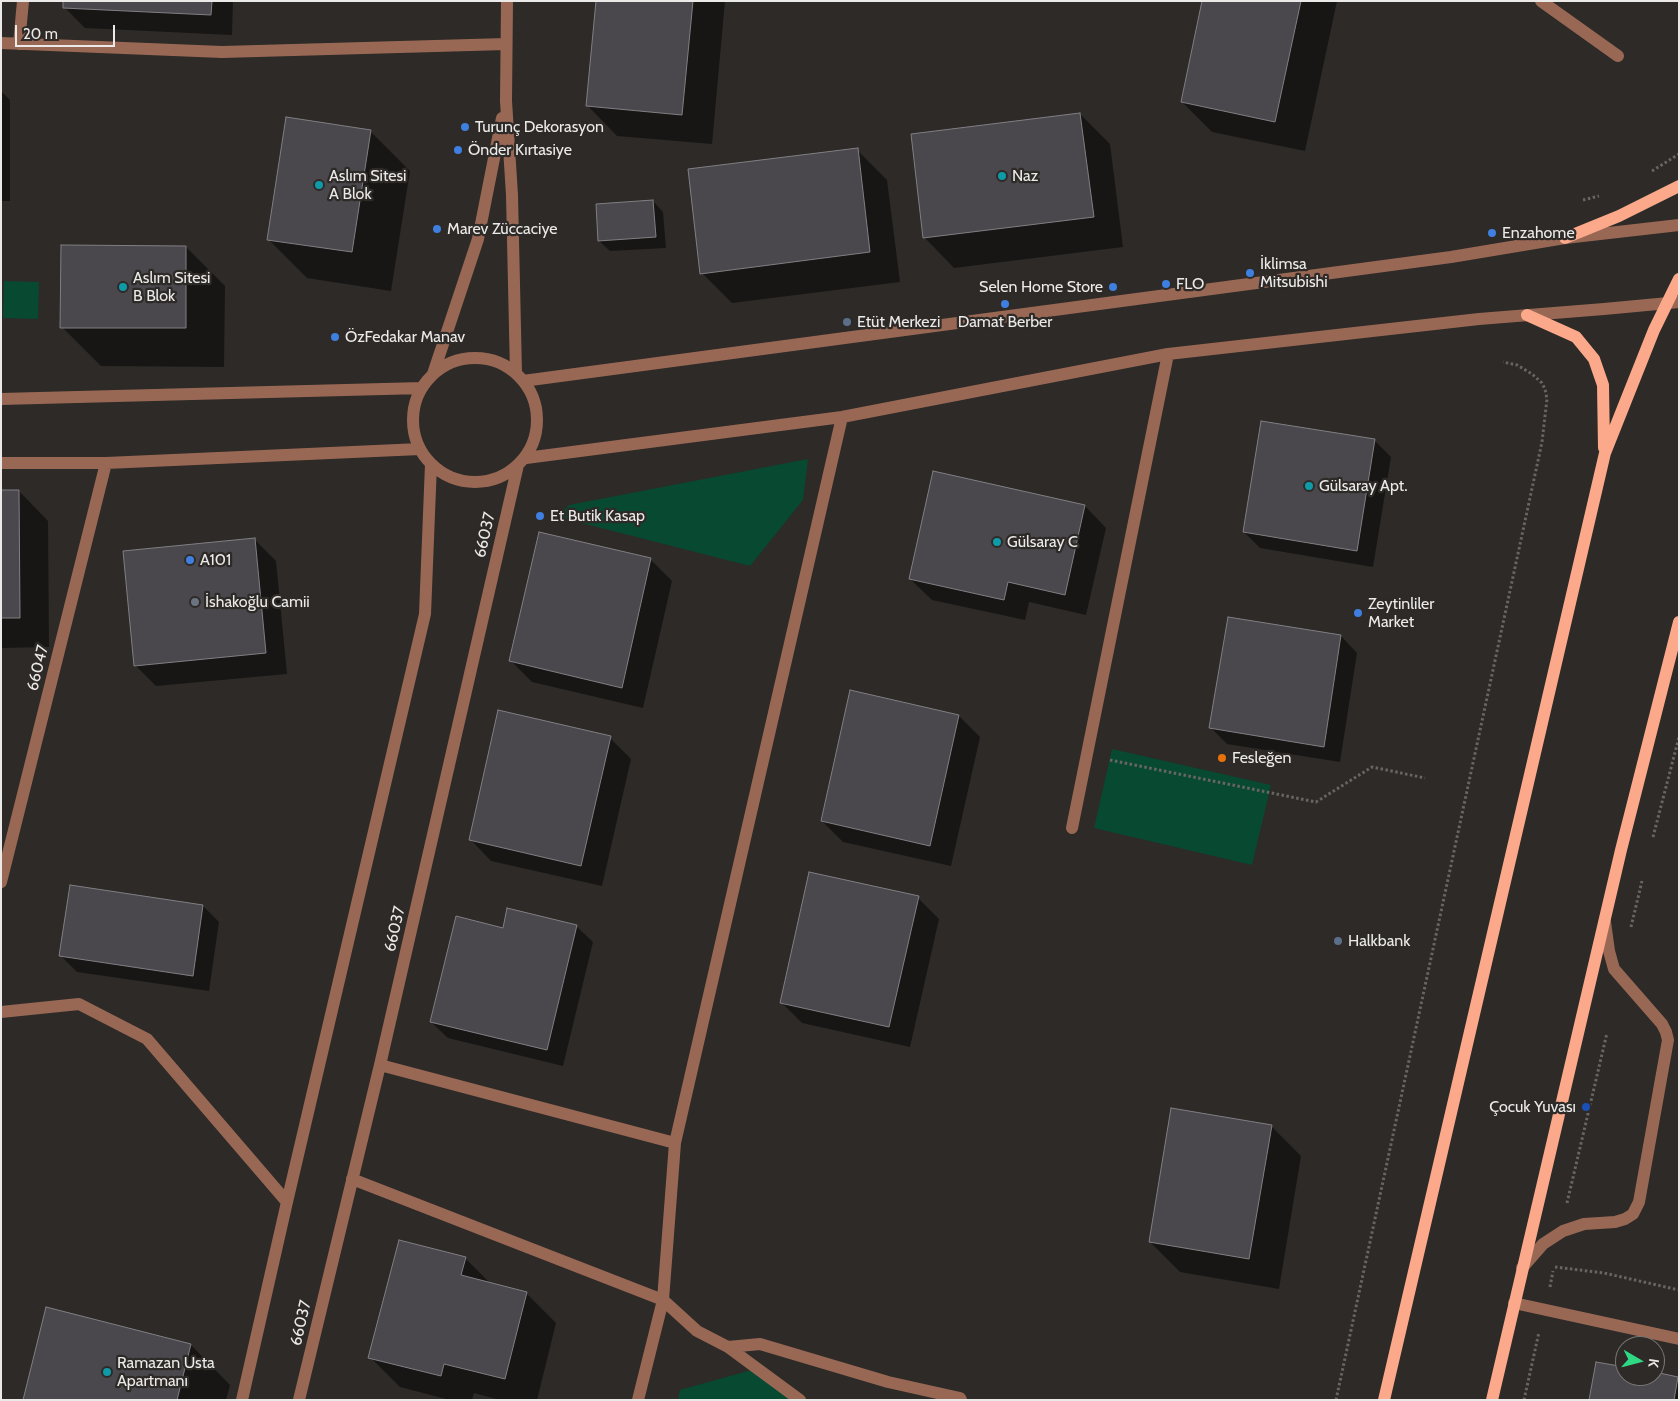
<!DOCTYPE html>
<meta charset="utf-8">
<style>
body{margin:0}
#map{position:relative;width:1680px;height:1401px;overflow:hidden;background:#2d2a27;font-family:Cabin,sans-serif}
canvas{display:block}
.frame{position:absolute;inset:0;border:2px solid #eceae9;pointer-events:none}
.north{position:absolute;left:1615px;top:1336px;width:50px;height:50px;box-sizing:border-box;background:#2d2a27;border:1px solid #797775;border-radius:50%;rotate:98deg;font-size:14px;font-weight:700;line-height:20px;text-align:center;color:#eceae9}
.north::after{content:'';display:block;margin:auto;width:18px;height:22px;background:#2fd883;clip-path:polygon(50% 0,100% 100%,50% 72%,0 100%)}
.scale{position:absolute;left:15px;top:25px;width:100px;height:22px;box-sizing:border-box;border:2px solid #eceae9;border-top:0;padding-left:6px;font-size:15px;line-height:18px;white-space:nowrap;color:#eceae9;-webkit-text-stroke:4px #2d2a27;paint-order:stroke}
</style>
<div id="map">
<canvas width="1680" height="1401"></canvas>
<div class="frame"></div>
<div class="north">K</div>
<div class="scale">20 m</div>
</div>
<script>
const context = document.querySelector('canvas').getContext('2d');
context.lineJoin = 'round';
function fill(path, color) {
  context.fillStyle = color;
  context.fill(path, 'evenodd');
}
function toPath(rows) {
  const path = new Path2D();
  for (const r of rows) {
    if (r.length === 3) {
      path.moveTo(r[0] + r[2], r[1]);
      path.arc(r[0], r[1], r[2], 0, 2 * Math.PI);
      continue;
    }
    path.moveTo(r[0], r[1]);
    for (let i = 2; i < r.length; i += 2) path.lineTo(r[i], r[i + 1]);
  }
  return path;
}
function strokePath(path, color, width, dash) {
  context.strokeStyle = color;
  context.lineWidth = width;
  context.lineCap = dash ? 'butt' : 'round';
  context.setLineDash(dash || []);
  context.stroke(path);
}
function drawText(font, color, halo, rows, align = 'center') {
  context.font = font + ' Cabin,sans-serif';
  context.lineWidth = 4.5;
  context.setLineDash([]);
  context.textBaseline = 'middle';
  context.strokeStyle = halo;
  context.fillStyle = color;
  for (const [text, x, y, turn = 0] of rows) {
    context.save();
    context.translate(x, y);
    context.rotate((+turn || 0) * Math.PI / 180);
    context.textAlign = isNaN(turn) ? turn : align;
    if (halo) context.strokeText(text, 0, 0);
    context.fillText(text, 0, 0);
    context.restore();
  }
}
fill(toPath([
 [4,281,39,282,38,319,3,318],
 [808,459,803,500,750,566,558,517,569,505],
 [1112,749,1271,785,1252,865,1094,828],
 [755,1369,800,1400,678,1400,680,1390]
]), '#084932');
fill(toPath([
 [64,1,233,1,232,35,85,28,64,7],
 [597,1,725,1,712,144,617,136,588,106],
 [1203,1,1337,1,1305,151,1212,132,1182,102],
 [1,91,10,100,10,201,1,201],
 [1080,114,1110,144,1123,247,954,268,925,238],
 [370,131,410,171,391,291,307,278,268,239],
 [857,150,887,180,900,282,732,303,702,273],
 [653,201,663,212,666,248,610,251,599,241],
 [186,247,225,286,224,367,101,366,62,327],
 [1375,441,1391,457,1373,567,1260,548,1244,532],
 [1,491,19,491,48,521,49,647,1,648],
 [1085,506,1106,528,1086,615,1029,602,1025,620,932,600,910,579],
 [540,534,651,560,672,581,643,708,532,682,511,661],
 [255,540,276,561,287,674,156,686,135,665],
 [1229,618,1341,636,1357,653,1340,762,1227,744,1210,727],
 [851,692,959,716,980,737,951,866,843,842,822,821],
 [610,738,631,759,602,886,491,861,470,839],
 [918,898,939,919,910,1047,802,1023,781,1002],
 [203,906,219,922,209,991,77,972,61,956],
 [576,926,593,942,563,1066,448,1038,431,1022,504,929],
 [1271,1126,1301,1156,1279,1289,1180,1272,1150,1242],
 [465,1258,491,1284,526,1293,556,1323,537,1400,500,1400,474,1393,472,1400,450,1400,400,1387,370,1357],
 [47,1309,191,1345,230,1385,226,1400,24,1400],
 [1625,1368,1625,1376,1655,1376,1655,1374,1678,1378,1679,1400,1590,1400]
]), '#0007');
const building = toPath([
 [63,1,212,1,211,15,63,8,63,1],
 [596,1,693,1,682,115,586,106,596,1],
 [1202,1,1301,1,1275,122,1181,102,1202,1],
 [1080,113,1094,217,923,238,911,134,1080,113],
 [286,117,371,130,352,252,267,240,286,117],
 [858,148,870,252,700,274,688,169,858,148],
 [653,200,656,237,598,241,596,204,653,200],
 [61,245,186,246,186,328,60,328,61,245],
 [1261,421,1375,439,1357,551,1243,532,1261,421],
 [933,471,1085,505,1065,595,1008,582,1004,600,909,579,933,471],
 [1,490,19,490,20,618,1,618,1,490],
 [539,532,651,558,622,688,509,661,539,532],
 [255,538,266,653,134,666,123,551,255,538],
 [1228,617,1341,635,1324,747,1209,728,1228,617],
 [850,690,959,715,930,846,821,821,850,690],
 [498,710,611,736,581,866,469,840,498,710],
 [809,872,919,896,889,1027,780,1003,809,872],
 [70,885,203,905,193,976,59,956,70,885],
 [507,908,577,925,547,1050,430,1022,456,916,503,928,507,908],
 [1171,1108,1272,1125,1249,1259,1149,1242,1171,1108],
 [399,1240,466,1257,461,1275,527,1292,505,1379,444,1364,441,1376,368,1358,399,1240],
 [46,1307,191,1344,177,1400,23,1400,46,1307],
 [1596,1362,1625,1367,1625,1376,1655,1376,1655,1372,1678,1377,1674,1400,1589,1400,1596,1362]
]);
fill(building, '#4a484c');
strokePath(building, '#817f83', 1);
strokePath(toPath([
 [1652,171,1679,154],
 [1583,200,1599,196],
 [1110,760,1316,802,1372,767,1425,778],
 [1653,837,1679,737],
 [1631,927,1642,881],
 [1567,1203,1607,1033],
 [1555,1267,1604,1273,1679,1290],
 [1550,1287,1553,1271],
 [1336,1400,1542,442,1547,399,1545,389,1542,383,1532,374,1517,365,1503,362],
 [1524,1400,1539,1332]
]), '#686563', 3, [2.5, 2.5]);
strokePath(toPath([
 [507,1,506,101,512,195,516,373],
 [1541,1,1618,56],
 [1,43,222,52,506,44],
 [19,44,23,1],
 [475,420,62],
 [433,374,478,239,502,118],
 [523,381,1451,257,1565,238,1679,225],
 [1,399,422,388],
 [526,458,842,417,1168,354,1479,319,1604,309,1679,302],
 [1,463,106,463,420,449],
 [1072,828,1168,354],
 [1,882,106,463],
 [1,1012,79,1004,147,1039,287,1202],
 [380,1065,675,1143],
 [352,1179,663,1300,697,1331,728,1347,800,1400],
 [1522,1268,1543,1244,1563,1231,1584,1224,1615,1222,1625,1219,1633,1214,1639,1202,1668,1040,1666,1032,1662,1024,1614,969,1609,951,1605,922],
 [1514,1303,1679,1339],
 [728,1347,760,1344,888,1382,960,1398,961,1400],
 [242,1400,287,1202,425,614,431,464],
 [299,1400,380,1065,518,465],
 [638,1400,663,1300,675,1143,842,417]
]), '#996855', 12);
strokePath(toPath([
 [1565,238,1619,216,1679,186],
 [1527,315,1576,337,1594,359,1603,385,1604,448],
 [1384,1400,1605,453,1654,330,1679,279],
 [1492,1400,1621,850,1679,622]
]), '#fba98a', 12);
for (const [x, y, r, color] of [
 [465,127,5,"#3f7fe0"],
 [458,150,5,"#3f7fe0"],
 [1002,176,5,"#0f9aa8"],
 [319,185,5,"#0f9aa8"],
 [437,229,5,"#3f7fe0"],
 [1492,233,5,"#3f7fe0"],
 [1250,273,5,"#3f7fe0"],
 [1166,284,5,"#3f7fe0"],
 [123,287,5,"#0f9aa8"],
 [1113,287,5,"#3f7fe0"],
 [1005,304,5,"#3f7fe0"],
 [847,322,5,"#5c6f8a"],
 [335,337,5,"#3f7fe0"],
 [1309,486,5,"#0f9aa8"],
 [540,516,5,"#3f7fe0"],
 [997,542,5,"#0f9aa8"],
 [190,560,5,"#3f7fe0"],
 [195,602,5,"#6b7280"],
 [1358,613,5,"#3f7fe0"],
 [1222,758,5,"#e8710a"],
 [1338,941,5,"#5c6f8a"],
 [1586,1107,5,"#1a4fb4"],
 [107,1372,5,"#0f9aa8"]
]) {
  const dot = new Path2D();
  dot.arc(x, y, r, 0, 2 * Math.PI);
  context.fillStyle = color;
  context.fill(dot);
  strokePath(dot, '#2d2a27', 2);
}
drawText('16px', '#eceae9', '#2d2a27', [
 ["Turunç Dekorasyon",475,127],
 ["Önder Kırtasiye",468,150],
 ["Aslım Sitesi",329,176],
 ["A Blok",329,194],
 ["Naz",1012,176],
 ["Marev Züccaciye",447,229],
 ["Enzahome",1502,233],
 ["İklimsa",1260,264],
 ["Mitsubishi",1260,282],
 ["Aslım Sitesi",133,278],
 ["B Blok",133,296],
 ["FLO",1176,284],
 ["Selen Home Store",1103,287,"right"],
 ["Etüt Merkezi",857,322],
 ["Damat Berber",1005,322,"center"],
 ["ÖzFedakar Manav",345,337],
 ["Gülsaray Apt.",1319,486],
 ["Et Butik Kasap",550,516],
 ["Gülsaray C",1007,542],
 ["A101",200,560],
 ["İshakoğlu Camii",205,602],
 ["Zeytinliler",1368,604],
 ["Market",1368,622],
 ["Fesleğen",1232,758],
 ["Halkbank",1348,941],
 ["Çocuk Yuvası",1576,1107,"right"],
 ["Ramazan Usta",117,1363],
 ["Apartmanı",117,1381]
], 'left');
drawText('16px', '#eceae9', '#2d2a27', [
 ["66037",485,535,-77],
 ["66047",38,668,-76],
 ["66037",395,929,-77],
 ["66037",301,1323,-77]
]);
</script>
